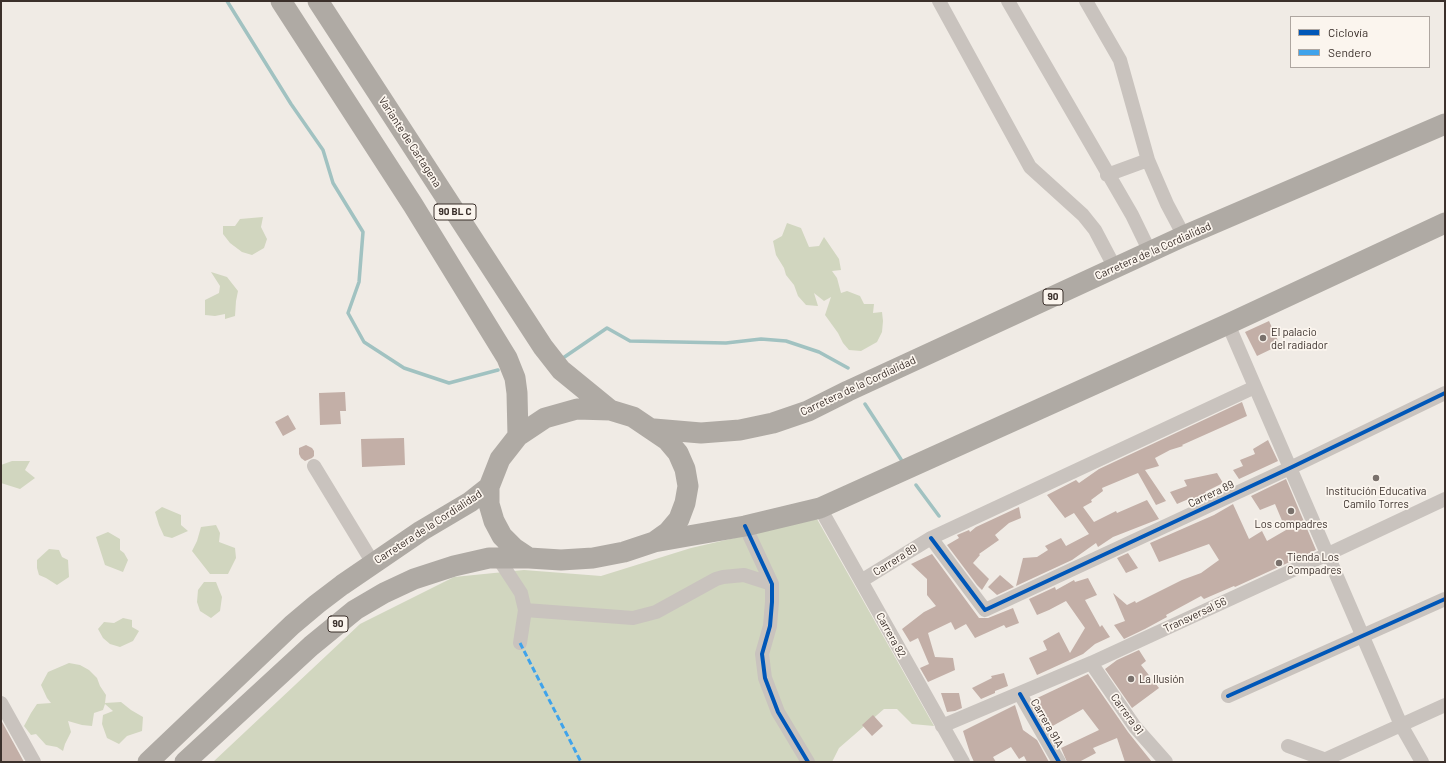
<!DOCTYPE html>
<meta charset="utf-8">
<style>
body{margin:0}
#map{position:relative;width:1446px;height:763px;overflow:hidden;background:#f0ebe5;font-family:Barlow,sans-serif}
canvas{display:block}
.frame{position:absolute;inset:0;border:2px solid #3b302b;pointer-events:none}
.legend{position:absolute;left:1290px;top:16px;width:140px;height:52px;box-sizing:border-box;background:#fbf5ee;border:1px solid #aea6a0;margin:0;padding:5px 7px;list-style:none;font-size:12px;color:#3b302b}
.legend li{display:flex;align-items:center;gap:8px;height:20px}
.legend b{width:20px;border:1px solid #aea6a0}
</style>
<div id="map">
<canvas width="1446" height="763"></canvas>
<div class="frame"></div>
<ul class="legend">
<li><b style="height:5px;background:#0057b8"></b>Ciclovía</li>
<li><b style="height:5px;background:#3fa3eb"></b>Sendero</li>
</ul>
</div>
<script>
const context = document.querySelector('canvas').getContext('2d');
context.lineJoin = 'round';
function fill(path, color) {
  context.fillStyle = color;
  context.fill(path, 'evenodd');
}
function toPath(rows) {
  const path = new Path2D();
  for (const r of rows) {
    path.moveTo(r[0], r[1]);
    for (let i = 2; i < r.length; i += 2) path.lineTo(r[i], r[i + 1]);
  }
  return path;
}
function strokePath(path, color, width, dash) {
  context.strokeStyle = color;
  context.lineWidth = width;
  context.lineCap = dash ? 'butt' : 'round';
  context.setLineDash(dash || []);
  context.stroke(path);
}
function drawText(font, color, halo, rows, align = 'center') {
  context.font = font + ' Barlow,sans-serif';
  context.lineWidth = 3.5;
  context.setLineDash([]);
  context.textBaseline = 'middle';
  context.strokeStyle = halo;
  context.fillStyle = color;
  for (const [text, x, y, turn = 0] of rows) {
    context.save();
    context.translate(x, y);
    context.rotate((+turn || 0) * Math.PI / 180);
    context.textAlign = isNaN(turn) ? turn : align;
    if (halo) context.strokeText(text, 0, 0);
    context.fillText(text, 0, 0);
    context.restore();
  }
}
fill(toPath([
 [263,217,261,227,267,239,264,248,252,255,242,252,230,243,223,234,223,226,235,226,240,219],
 [787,223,801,228,809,247,819,246,824,237,839,259,841,270,832,271,837,278,841,293,847,291,860,296,864,304,874,304,873,313,882,312,883,321,882,332,877,342,861,351,849,350,843,343,838,333,825,315,831,297,824,301,814,293,818,306,806,305,798,296,794,285,786,275,784,268,776,255,773,241,782,236],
 [211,272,227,277,238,291,236,301,235,316,225,319,225,314,215,316,205,315,205,300,219,293,220,286],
 [12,461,30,461,25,470,35,478,20,489,1,483,1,465],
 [162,507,181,515,181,525,188,531,172,538,164,536,159,525,155,512],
 [817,519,934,726,912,724,897,709,884,709,839,748,832,762,213,762,360,624,454,577,524,570,601,576,691,548],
 [216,525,220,533,219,542,235,548,236,558,228,574,210,574,192,551,197,541,201,527],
 [108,532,120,539,120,550,124,553,128,560,123,572,105,565,96,537],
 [49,549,59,550,62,557,68,560,69,577,57,585,46,578,39,575,37,568,37,560],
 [204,582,216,582,222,597,220,611,211,618,200,611,197,602,198,590],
 [123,618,132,620,132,627,139,631,133,641,120,647,110,644,103,638,98,629,104,622,114,623],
 [69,663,80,665,89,670,97,678,100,686,106,695,105,703,121,702,131,710,143,717,142,731,127,736,119,744,107,738,102,724,103,715,113,711,105,704,103,710,94,713,92,726,82,725,68,721,71,732,65,744,63,751,57,747,46,745,36,734,31,735,24,726,31,713,37,704,51,703,47,698,41,685,48,672]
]), '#d1d6bf');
strokePath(toPath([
 [227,1,291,104,323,150,333,183,363,232,359,282,348,313,364,342,404,368,449,383,498,370],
 [563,358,607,328,630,341,726,343,761,339,786,341,819,352,848,368],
 [865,404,904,464],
 [916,485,939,516]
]), '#a1c2c1', 3.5);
fill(toPath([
 [1269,321,1280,345,1257,356,1245,332],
 [345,392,346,411,340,411,341,424,320,425,319,393],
 [1242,402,1247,416,1182,445,1183,446,1170,450,1155,458,1159,466,1145,470,1166,501,1156,505,1138,473,1102,488,1103,491,1091,500,1092,502,1083,507,1094,522,1116,511,1117,513,1147,500,1159,519,1113,537,1098,547,1096,543,1072,560,1016,586,1023,558,1037,557,1048,550,1045,546,1061,538,1066,546,1089,534,1074,513,1065,518,1047,495,1076,480,1079,483,1099,469],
 [288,415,296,429,283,436,275,422],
 [404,438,405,465,362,467,361,439],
 [1268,440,1278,461,1239,479,1233,470,1243,466,1240,460,1255,454,1253,449],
 [306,445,312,448,314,451,314,456,312,458,305,461,301,458,299,454,299,448],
 [1217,473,1223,483,1205,492,1206,493,1194,500,1193,497,1177,504,1170,492,1187,486,1184,480],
 [1286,479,1316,550,1235,587,1234,586,1204,599,1201,596,1166,615,1167,617,1145,629,1124,639,1114,625,1125,621,1113,593,1127,605,1135,601,1136,603,1182,580,1201,573,1219,560,1209,544,1159,562,1150,543,1214,515,1233,504,1249,539,1262,531,1267,541,1286,530,1275,504,1260,510,1251,496],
 [1019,507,1021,518,1009,523,995,535,999,540,979,554,980,555,973,563,989,579,982,590,977,585,947,545,959,538,957,535,969,530,970,532,976,527],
 [1128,553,1138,568,1126,573,1117,558],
 [932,554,979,618,988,618,1013,608,1019,623,1006,628,1004,625,975,638,966,624,955,630,951,622,928,633,935,657,953,658,955,670,928,682,920,668,929,664,918,638,910,642,902,629,924,612,936,606,927,595,927,579,911,564],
 [1000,575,1014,587,997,595,988,587],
 [1088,578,1097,595,1085,600,1100,627,1102,625,1110,637,1095,644,1083,654,1037,675,1029,658,1047,650,1043,641,1059,632,1070,653,1085,628,1066,601,1049,610,1037,615,1029,599,1055,587,1056,590,1074,580,1075,582],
 [1139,650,1146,661,1141,665,1159,688,1132,708,1105,669,1117,660],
 [1004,673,1008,686,995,691,995,693,981,699,972,688,992,678,991,676],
 [1088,674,1128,732,1152,762,1125,762,1117,738,1093,748,1096,753,1079,762,1067,762,1061,748,1099,730,1083,709,1049,728,1033,700],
 [941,693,959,693,962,708,955,711,947,712],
 [1015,705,1023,730,1037,740,1049,762,1027,762,1024,756,1019,759,1011,747,993,757,996,762,974,762,970,753,963,731],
 [873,715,883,726,872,736,862,725],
 [1,720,24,762,1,762]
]), '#c3afa7');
strokePath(toPath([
 [939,1,1030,167,1083,215,1095,230,1115,268],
 [1008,1,1132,215,1150,252],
 [1086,1,1120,60,1148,160,1167,204,1184,236],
 [1107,175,1148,160],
 [1228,324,1401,725,1422,762],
 [314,466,373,563],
 [820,508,963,762],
 [745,526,772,584,772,602,770,626,762,654,765,678,778,712,808,762],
 [931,538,985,610,1290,468,1445,393],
 [498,558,521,593,525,610,520,643],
 [861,581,931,538,1255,387],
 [525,610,633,618,656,612,716,579,723,577,744,575,772,584],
 [1091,663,1135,727,1166,762],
 [1020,694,1059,762],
 [1228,696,1445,599],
 [1,703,34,762],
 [942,726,1091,663,1328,554,1445,499],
 [1288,746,1332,762],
 [1326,759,1445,705]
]), '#c9c3be', 14);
strokePath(toPath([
 [281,1,413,205,507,358,515,378,517,393,518,436],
 [318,1,543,347,561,370,610,410],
 [654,429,701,433,740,430,773,423,808,411,848,391,1184,236,1445,124],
 [489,487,489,504,494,521,502,536,514,548,529,558],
 [148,762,292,625,317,604,342,585,421,531,470,502,489,487,500,459,518,436,545,418,577,409,610,410,633,417,667,440,678,453,685,469,688,486,685,503,679,519,668,532,654,542],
 [185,762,311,646,355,610,384,593,414,579,454,566,489,558,529,558,561,560,593,558,624,552,654,542,745,526,820,508,1228,324,1445,223]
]), '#afaaa4', 21);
strokePath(toPath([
 [520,643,581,762]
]), '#3fa3eb', 3, [6, 3]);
strokePath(toPath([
 [745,526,772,584,772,602,770,626,762,654,765,678,778,712,808,762],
 [931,538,985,610,1290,468,1445,393],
 [1020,694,1059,762],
 [1228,696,1445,599]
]), '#0057b8', 4);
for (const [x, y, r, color] of [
 [1263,338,4,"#7a716c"],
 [1376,478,4,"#7a716c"],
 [1291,511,4,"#7a716c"],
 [1279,563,4,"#7a716c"],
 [1131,679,4,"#7a716c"]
]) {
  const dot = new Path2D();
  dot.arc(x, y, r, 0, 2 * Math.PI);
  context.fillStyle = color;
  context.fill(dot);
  strokePath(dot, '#fbf5ee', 1.5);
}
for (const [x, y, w] of [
 [455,212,42],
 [1053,297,20],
 [338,624,20]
]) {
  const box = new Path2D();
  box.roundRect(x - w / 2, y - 8, w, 16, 3);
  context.fillStyle = '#fbf5ee';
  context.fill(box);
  strokePath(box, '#3b302b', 1);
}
drawText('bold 10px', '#3b302b', null, [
 ["90 BL C",455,212],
 ["90",1053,297],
 ["90",338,624]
]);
drawText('11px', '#3b302b', '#fbf5ee', [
 ["Variante de Cartagena",410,142,57],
 ["Carretera de la Cordialidad",1153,251,-24],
 ["Carretera de la Cordialidad",858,386,-25],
 ["Carrera 89",1211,494,-25],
 ["Carretera de la Cordialidad",428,527,-33],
 ["Carrera 89",895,560,-32],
 ["Transversal 56",1195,615,-25],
 ["Carrera 92",891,635,61],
 ["Carrera 91",1127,714,54],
 ["Carrera 91A",1047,723,60]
]);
drawText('11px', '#3b302b', '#fbf5ee', [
 ["El palacio",1271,332],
 ["del radiador",1271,345],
 ["Institución Educativa",1376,491,"center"],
 ["Camilo Torres",1376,504,"center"],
 ["Los compadres",1291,524,"center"],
 ["Tienda Los",1287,557],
 ["Compadres",1287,570],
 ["La Ilusión",1139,679]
], 'left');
</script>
